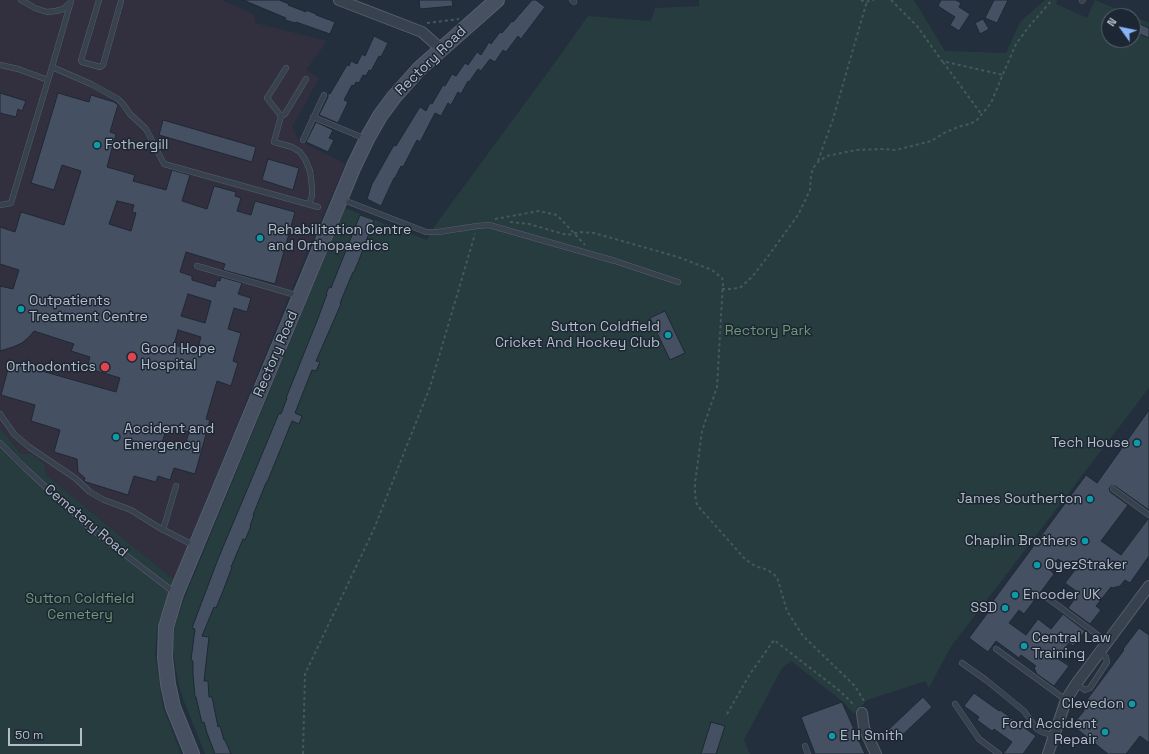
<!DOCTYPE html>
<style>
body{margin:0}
#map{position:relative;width:1149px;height:754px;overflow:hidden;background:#242f3e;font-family:"Space Grotesk",sans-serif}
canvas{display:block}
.north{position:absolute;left:1101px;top:8px;width:40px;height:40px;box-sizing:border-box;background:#1d2633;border:1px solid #59626f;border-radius:50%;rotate:303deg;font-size:11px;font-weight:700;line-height:16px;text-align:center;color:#b4bcc9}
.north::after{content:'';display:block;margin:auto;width:14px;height:18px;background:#8ab4f8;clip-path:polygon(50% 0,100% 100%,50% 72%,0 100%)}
.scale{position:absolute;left:8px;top:728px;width:74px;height:18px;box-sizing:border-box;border:2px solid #b4bcc9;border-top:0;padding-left:5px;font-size:12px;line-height:14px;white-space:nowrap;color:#b4bcc9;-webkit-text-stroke:3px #1d2633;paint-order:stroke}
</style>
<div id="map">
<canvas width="1149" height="754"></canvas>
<div class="north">N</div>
<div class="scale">50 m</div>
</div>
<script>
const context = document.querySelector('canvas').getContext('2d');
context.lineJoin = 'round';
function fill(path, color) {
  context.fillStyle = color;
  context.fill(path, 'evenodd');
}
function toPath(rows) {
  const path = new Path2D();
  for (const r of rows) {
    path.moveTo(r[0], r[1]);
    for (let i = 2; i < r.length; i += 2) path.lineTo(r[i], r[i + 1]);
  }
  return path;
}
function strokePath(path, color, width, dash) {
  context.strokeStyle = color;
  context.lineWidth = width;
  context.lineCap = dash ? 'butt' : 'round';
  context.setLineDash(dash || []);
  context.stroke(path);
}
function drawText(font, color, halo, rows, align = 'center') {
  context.font = font + ' "Space Grotesk",sans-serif';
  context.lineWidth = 3;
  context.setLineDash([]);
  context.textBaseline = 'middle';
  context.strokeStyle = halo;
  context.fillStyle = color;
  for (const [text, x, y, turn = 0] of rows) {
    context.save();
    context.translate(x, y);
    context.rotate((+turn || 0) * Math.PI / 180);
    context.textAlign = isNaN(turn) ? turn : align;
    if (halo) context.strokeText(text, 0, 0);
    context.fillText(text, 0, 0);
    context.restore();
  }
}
fill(toPath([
 [0,0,221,0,247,11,254,15,255,23,327,41,306,70,319,78,292,127,299,140,345,164,293,286,174,579,168,575,46,475,45,465,32,454,21,454,0,428]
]), '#32303f');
fill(toPath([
 [699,0,914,0,945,51,1006,53,1020,22,1045,0,1057,0,1056,4,1087,18,1095,0,1133,16,1109,16,1109,40,1133,40,1133,16,1149,23,1149,388,950,648,929,688,925,681,867,700,854,714,842,701,791,661,782,668,744,740,750,754,205,754,183,699,178,681,175,663,173,647,174,632,175,625,185,597,345,208,427,240,434,227,559,57,588,16,651,21,655,8,699,6],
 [0,428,21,454,32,454,45,465,46,475,168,575,174,579,157,628,155,654,163,707,181,754,0,754]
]), '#263c3f');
const building = toPath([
 [243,0,279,0,289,4,288,5,306,12,306,10,316,14,316,15,335,22,330,34,296,22,295,23,285,20,286,18,243,0],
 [419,0,452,0,453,6,420,9,419,0],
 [532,0,536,0,545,7,521,39,518,36,506,52,503,50,495,62,490,59,481,71,478,69,469,82,468,81,461,94,458,92,451,105,448,103,441,116,435,113,420,142,417,140,403,167,401,166,395,178,394,178,381,206,367,199,372,184,394,145,396,146,418,110,420,107,426,111,430,103,432,104,443,85,445,86,452,74,456,76,465,63,468,65,477,52,481,55,489,42,491,44,500,32,502,33,512,21,513,22,532,0],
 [941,0,956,0,961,3,959,7,970,14,959,31,950,25,955,17,938,6,941,0],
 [994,0,1008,0,997,23,985,18,994,0],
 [983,19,989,29,980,34,975,23,983,19],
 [1133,21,1149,28,1149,38,1133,31,1133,21],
 [374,36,388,43,381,57,379,56,371,71,369,70,366,76,363,75,359,83,356,82,354,86,352,85,344,100,348,102,338,123,319,115,328,97,328,93,330,94,347,65,349,66,351,61,357,64,362,54,365,56,374,36],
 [0,93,26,101,22,111,18,109,16,117,0,113,0,93],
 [58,93,89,102,91,95,114,102,118,105,110,132,116,134,107,167,135,175,133,181,166,190,172,170,190,175,182,201,207,209,214,186,236,192,235,196,241,198,237,211,251,215,255,201,295,212,275,284,223,270,225,264,186,252,180,272,192,276,192,280,215,287,217,280,220,281,221,277,242,283,238,294,251,298,247,312,234,308,228,329,241,333,233,361,238,363,231,386,217,381,206,419,210,420,195,474,174,468,170,480,158,476,156,482,134,476,128,495,86,482,84,481,85,478,78,472,77,459,54,452,60,430,31,421,35,405,1,395,10,362,116,392,120,378,87,368,90,357,71,351,74,344,34,331,29,337,22,343,13,347,0,351,0,286,13,289,19,270,0,264,0,227,15,232,21,212,64,225,81,171,62,165,54,190,31,183,58,93],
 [117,201,134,205,132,212,136,213,131,231,109,224,117,201],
 [188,294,211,301,205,323,181,316,188,294],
 [178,330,201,337,197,351,174,345,178,330],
 [167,426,189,432,184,449,162,443,167,426],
 [163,120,256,147,252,162,159,135,163,120],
 [316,122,333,130,329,138,334,140,328,152,306,142,316,122],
 [268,159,299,168,293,190,262,180,268,159],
 [360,215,374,220,359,260,354,272,353,272,340,303,341,304,316,361,320,362,316,371,312,370,295,413,302,416,299,424,292,421,268,480,266,483,253,515,254,515,250,526,251,526,245,540,243,539,231,567,232,567,223,591,216,608,214,607,202,636,209,637,204,681,208,681,209,697,212,697,218,727,220,726,224,740,225,740,231,754,215,754,207,733,204,722,202,723,196,697,195,697,193,674,193,661,191,660,195,629,192,628,218,559,270,435,279,413,281,414,287,398,286,398,317,321,327,294,326,294,329,287,331,288,360,215],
 [665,311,685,353,670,360,650,318,665,311],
 [1149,410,1149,510,1115,486,1111,486,1109,489,1110,492,1128,505,1101,541,1121,555,1148,519,1149,519,1149,556,1130,583,1125,580,1120,586,1112,588,1111,587,1096,606,1101,610,1090,624,1068,608,1079,593,1065,583,1075,570,1058,559,1050,570,1054,574,1043,589,1024,614,1019,610,1009,623,1026,635,1038,619,1051,629,1063,614,1085,631,1073,646,1069,643,1057,658,1069,666,1054,686,1037,674,1034,668,1036,666,1021,655,1019,658,996,641,988,652,969,638,992,607,990,605,1086,475,1097,483,1149,410],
 [1139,628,1149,635,1149,743,1140,736,1126,754,1108,754,1072,725,1084,711,1083,705,1124,650,1123,649,1139,628],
 [974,693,999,711,1000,710,1036,736,1023,754,1003,754,1012,742,994,729,992,731,977,720,979,717,964,706,974,693],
 [923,697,932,707,896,741,887,731,923,697],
 [842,702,865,754,815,754,801,717,842,702],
 [711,722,725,726,716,754,701,754,711,722]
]);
fill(building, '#455162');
strokePath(building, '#1f2835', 1);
const lane = toPath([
 [21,0,35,8,47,12,56,11,63,9,70,3],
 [99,0,81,60,82,62,100,67,103,65,121,1],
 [572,0,574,2],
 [1082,1,1083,0],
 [0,65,18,69,48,80],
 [52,67,91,84,118,99,123,104,130,114,146,129,164,164,318,207],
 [306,79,285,114,281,116,274,142,292,147,300,152,305,159,310,171,312,187,312,196,309,204],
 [281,116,267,98,286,68],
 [313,117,366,139],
 [303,140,324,95],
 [341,199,426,232,438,232,477,226,489,225,615,261,678,282],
 [0,205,11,203,52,67,71,1],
 [197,266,299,296],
 [0,414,14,434,29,447,75,478,90,492,104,500,131,510,158,527,195,546],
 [0,443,25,468,89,527,175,593],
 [1113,489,1149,515],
 [163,530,176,486],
 [1045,596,1107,642],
 [996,649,1066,700],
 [962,663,986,680,1024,711,1037,729,1042,732,1054,736],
 [1076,684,1085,690,1090,688,1107,662,1106,657,1100,652],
 [955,704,979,739,999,754],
 [805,746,808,754]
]);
const street = toPath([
 [339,0,422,32,441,49],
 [862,713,864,728,876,754],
 [1048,754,1066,700,1076,684,1149,586]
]);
const secondary = toPath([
 [192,754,173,707,168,684,165,657,166,627,176,594,354,166,368,137,380,116,394,97,419,69,497,0]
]);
strokePath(lane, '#565f6c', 6);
strokePath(street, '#565f6c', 12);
strokePath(secondary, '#565f6c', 16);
strokePath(toPath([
 [861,0,865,2,874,0],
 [891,0,917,26,942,61,1003,75],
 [427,23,459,19],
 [943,62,982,115],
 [818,161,833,119,867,1],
 [495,219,539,211,557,215,585,245],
 [510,222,529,224,567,235,581,232,594,233,678,257,712,270,722,278,723,282,717,387,702,431,695,483,695,494,697,505,745,559,755,566,768,570,777,577,787,611,803,636,855,686,864,701,863,704],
 [722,289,733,289,741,287,752,277,769,255,798,215,810,190,811,174,814,167,818,162,827,156,856,150,881,149,896,150,931,141,946,132,961,126,970,124,977,120,991,103,1006,67,1016,44,1027,29,1052,0],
 [727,714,750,674,774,640,840,691,855,706],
 [303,754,305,674,374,529,430,387,475,234]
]), '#44595c', 2, [3, 3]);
strokePath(lane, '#38414e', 5);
strokePath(street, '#38414e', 10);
strokePath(secondary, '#465061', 14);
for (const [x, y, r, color] of [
 [97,145,4,"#0f9aa8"],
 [260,238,4,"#0f9aa8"],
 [21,309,4,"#0f9aa8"],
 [668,335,4,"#0f9aa8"],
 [132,357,5,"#e0444e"],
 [105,367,5,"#e0444e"],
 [116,437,4,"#0f9aa8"],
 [1137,443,4,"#0f9aa8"],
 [1090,499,4,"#0f9aa8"],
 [1085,541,4,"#0f9aa8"],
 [1037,565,4,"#0f9aa8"],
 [1015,595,4,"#0f9aa8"],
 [1005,608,4,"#0f9aa8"],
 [1024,646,4,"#0f9aa8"],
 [1132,704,4,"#0f9aa8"],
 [1105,732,4,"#0f9aa8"],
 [832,736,4,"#0f9aa8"]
]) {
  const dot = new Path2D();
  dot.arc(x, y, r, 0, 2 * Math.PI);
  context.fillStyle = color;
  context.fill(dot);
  strokePath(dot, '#1d2633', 1.5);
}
drawText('14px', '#b4bcc9', '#1d2633', [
 ["Rectory Road",431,61,-44],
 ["Rectory Road",276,354,-67],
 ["Cemetery Road",86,521,40]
]);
drawText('14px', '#b4bcc9', '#1d2633', [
 ["Fothergill",105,145],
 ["Rehabilitation Centre",268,230],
 ["and Orthopaedics",268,246],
 ["Outpatients",29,301],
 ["Treatment Centre",29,317],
 ["Sutton Coldfield",660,327,"right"],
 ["Cricket And Hockey Club",660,343,"right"],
 ["Good Hope",141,349],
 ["Hospital",141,365],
 ["Orthodontics",96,367,"right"],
 ["Accident and",124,429],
 ["Emergency",124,445],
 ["Tech House",1129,443,"right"],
 ["James Southerton",1082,499,"right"],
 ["Chaplin Brothers",1077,541,"right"],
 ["OyezStraker",1045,565],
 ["Encoder UK",1023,595],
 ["SSD",997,608,"right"],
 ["Central Law",1032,638],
 ["Training",1032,654],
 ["Clevedon",1124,704,"right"],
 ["Ford Accident",1097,724,"right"],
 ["Repair",1097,740,"right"],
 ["E H Smith",840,736]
], 'left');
drawText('14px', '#6b9a76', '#1d2633', [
 ["Rectory Park",768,331],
 ["Sutton Coldfield",80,599],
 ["Cemetery",80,615]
]);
</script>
